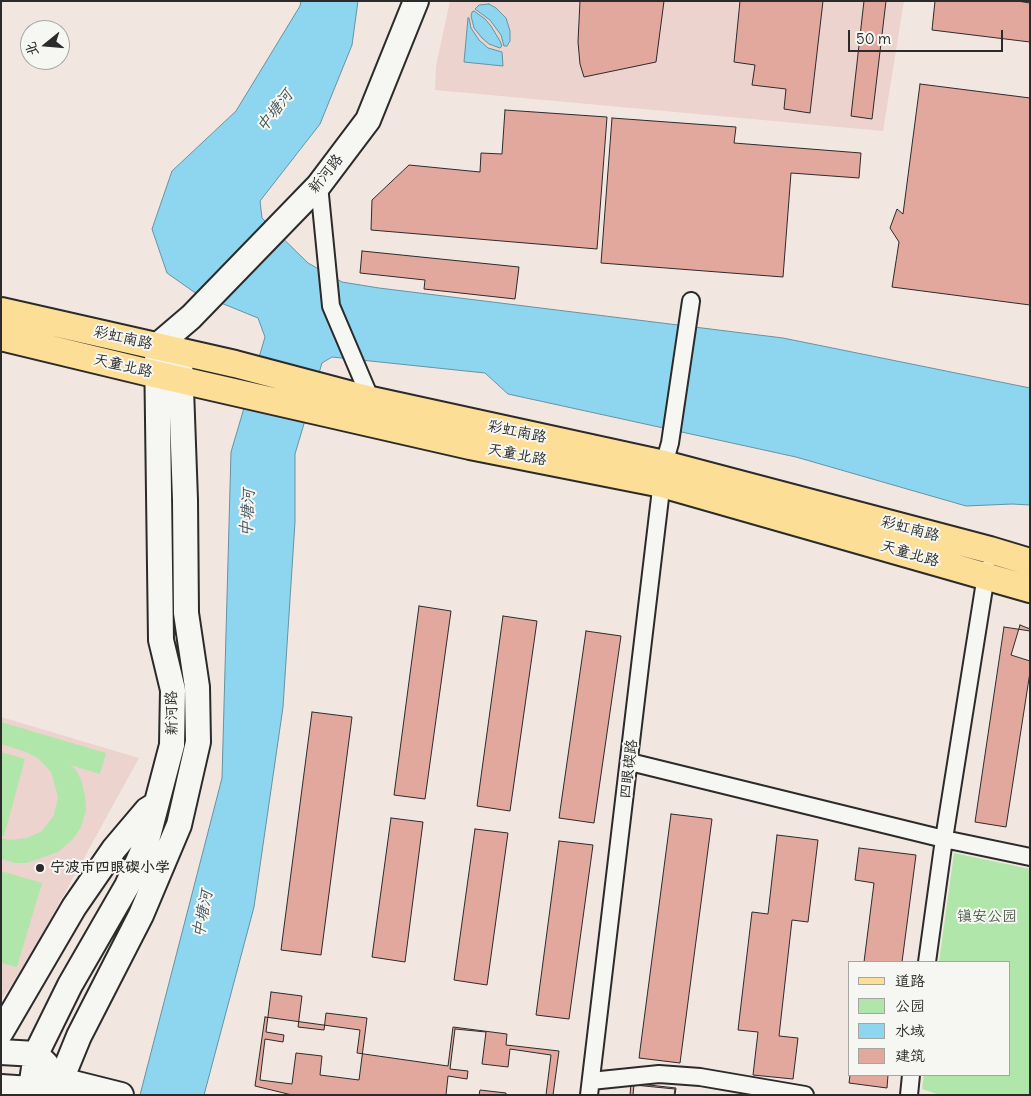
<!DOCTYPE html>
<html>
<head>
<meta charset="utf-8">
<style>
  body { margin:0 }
  #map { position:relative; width:1031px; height:1096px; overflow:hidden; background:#f2e6e1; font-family:Delius,"LXGW WenKai TC",sans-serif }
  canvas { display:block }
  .frame { position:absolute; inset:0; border:2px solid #2b2b2b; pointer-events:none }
  .legend { position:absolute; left:848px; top:961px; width:162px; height:115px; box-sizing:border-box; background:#f6f6f2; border:1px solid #a5a5a2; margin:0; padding:6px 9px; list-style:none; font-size:15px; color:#2b2b2b }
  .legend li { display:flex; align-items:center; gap:10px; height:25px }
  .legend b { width:25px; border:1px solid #a5a5a2 }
  .north { position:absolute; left:20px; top:20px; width:50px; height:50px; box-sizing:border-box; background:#f6f6f2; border:1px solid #a5a5a2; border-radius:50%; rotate:253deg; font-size:14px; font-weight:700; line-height:20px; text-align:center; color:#2b2b2b }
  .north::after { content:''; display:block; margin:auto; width:18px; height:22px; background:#2b2b2b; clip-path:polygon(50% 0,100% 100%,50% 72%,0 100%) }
  .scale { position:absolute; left:848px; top:30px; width:155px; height:22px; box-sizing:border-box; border:2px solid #2b2b2b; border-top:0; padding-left:6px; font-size:15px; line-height:18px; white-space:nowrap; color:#2b2b2b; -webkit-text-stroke:4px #f6f6f2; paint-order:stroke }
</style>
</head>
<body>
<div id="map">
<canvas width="1031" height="1096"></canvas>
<div class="frame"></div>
<ul class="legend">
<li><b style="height:6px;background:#fdde96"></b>道路</li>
<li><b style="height:14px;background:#b0e6a9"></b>公园</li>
<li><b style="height:14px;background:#8ed6f0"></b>水域</li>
<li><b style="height:14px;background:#e2a89d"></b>建筑</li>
</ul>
<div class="north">北</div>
<div class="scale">50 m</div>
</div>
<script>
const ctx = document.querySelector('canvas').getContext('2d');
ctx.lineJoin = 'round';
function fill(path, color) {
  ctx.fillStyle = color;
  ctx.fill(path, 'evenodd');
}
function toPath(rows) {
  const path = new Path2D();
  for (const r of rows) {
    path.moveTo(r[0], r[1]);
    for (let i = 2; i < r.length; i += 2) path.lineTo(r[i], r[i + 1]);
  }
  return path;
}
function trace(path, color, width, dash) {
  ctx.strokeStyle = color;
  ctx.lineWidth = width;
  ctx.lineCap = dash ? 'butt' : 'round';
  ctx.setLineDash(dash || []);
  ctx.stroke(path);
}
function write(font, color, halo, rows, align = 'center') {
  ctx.font = font + ' Delius,"LXGW WenKai TC",sans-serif';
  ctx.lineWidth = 4;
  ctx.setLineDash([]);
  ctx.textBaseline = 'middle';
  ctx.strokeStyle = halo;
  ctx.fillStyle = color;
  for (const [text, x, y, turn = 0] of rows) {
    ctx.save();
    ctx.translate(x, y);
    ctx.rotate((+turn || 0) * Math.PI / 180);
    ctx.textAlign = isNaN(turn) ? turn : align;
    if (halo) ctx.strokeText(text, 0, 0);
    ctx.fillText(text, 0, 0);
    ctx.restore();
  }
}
fill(toPath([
  [450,1,904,1,883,131,435,90,436,66],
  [1,717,139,758,18,978,1,999]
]), '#edd3cd');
fill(toPath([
  [1,722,106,753,100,774,70,765,76,770,82,782,85,797,86,810,81,827,74,838,58,852,27,863,15,863,1,859,1,838,10,840,27,838,42,831,54,815,58,797,51,772,38,758,26,752,1,744],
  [1,752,25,759,4,836,1,835],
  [954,853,1030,869,1030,1095,940,1095,922,1089,924,1075,1010,1075,1010,962,939,962],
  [1,871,42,883,17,967,1,963]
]), '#b0e6a9');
const water = toPath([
  [301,1,358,1,352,45,320,124,260,201,262,218,308,263,342,282,379,288,783,338,1030,388,1030,505,1012,504,966,506,796,457,508,394,485,373,332,357,322,363,295,454,295,522,283,707,254,907,204,1095,140,1095,222,778,231,452,265,337,258,318,194,292,167,273,152,229,172,171,236,111,300,6,301,1],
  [489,4,496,8,506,18,510,31,510,41,507,46,504,46,501,35,490,20,475,9,479,5,489,4],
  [474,11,485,19,491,26,500,41,502,46,500,48,489,44,482,38,474,28,471,16,472,12,474,11],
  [468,18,469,18,471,28,479,40,488,48,502,52,503,66,464,62,468,18]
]);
fill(water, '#8ed6f0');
trace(water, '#6692a1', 1);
const building = toPath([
  [580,1,664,1,656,62,584,77,580,64,578,42,580,1],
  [740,1,823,1,810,113,784,109,786,89,752,85,755,65,734,62,740,1],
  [864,1,886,1,872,119,851,116,864,1],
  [935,1,1017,1,1030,3,1030,42,932,30,935,1],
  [920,84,1030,98,1030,305,892,287,899,242,890,228,897,209,903,214,920,84],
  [505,110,607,117,597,249,371,230,372,200,409,165,480,172,481,153,502,154,505,110],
  [612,118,736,127,734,143,861,153,859,178,791,173,783,277,601,263,612,118],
  [362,251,519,267,515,299,424,289,425,280,360,273,362,251],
  [419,606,451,611,425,799,394,795,419,606],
  [503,616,537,621,510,811,477,806,503,616],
  [1020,625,1030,629,1030,661,1011,655,1020,625],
  [1004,627,1030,631,1030,672,1006,827,975,822,1004,627],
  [586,631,621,636,594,823,559,818,586,631],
  [312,712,352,717,321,955,281,950,312,712],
  [671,814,712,819,680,1063,639,1058,671,814],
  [391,818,423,822,405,962,372,957,391,818],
  [475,829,508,833,487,985,454,980,475,829],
  [777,835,818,840,808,922,792,920,779,1036,798,1038,793,1079,753,1075,758,1032,738,1030,752,912,768,914,777,835],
  [559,841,593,845,569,1019,536,1015,559,841],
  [859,848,916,855,902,962,864,962,874,883,855,880,859,848],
  [271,992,302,996,298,1027,324,1030,326,1013,367,1018,359,1080,320,1075,322,1056,296,1053,292,1084,260,1080,265,1039,283,1042,284,1035,266,1032,271,992],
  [265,1017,360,1030,357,1053,448,1066,453,1027,507,1034,506,1045,559,1051,553,1095,292,1095,255,1086,265,1017],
  [455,1029,486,1032,482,1064,508,1067,510,1049,551,1055,546,1095,506,1095,506,1093,480,1090,479,1095,446,1095,448,1076,467,1079,468,1071,450,1069,455,1029],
  [850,1075,888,1075,887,1088,849,1083,850,1075],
  [631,1083,676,1088,675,1095,630,1095,631,1083],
  [634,1085,675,1089,674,1095,633,1095,634,1085]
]);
fill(building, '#e2a89d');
trace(building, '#2b2b2b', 1);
const street = toPath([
  [319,185,331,306,371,400],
  [630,762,944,839,1030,857],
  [927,962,944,839,987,569],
  [591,1081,659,1074,700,1077,805,1095],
  [589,1095,664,464,670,443,691,301],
  [909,1095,911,1075]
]);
const secondary = toPath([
  [1,1032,74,907,114,849,147,810,155,805],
  [1,1052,36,1054,46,1064],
  [1,1087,31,1089,61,1080,121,1095],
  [30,1095,36,1054,70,985,127,886,146,844,172,745,173,690,161,640,157,346,191,317,319,185,368,120,416,1],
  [60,1095,61,1080,79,1036,141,915,179,825,198,742,197,687,186,613,185,500,180,361]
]);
const primary = toPath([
  [1,311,235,364,371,400,664,464,990,550,1030,562],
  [1,337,146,372,470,446,662,484,1030,589]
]);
trace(street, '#2b2b2b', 20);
trace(secondary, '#2b2b2b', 28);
trace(primary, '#2b2b2b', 30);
trace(street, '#f6f6f2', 16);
trace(secondary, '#f6f6f2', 24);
trace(primary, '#fdde96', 26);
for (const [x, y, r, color] of [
  [40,868,5,"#2b2b2b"]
]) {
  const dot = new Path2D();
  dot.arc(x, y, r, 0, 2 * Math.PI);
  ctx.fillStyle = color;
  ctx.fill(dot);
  trace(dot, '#f6f6f2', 2);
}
write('15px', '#2b2b2b', '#f6f6f2', [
  ["新河路",326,174,-51],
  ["彩虹南路",123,338,13],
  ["天童北路",123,366,13],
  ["彩虹南路",517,432,12],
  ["天童北路",517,455,11],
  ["彩虹南路",910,529,15],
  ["天童北路",910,554,16],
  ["新河路",172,713,-91],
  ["四眼碶路",629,769,-83]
]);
write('bold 15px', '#2b2b2b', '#f6f6f2', [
  ["宁波市四眼碶小学",50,868]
], 'left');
write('15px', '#4c5a4a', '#f6f6f2', [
  ["镇安公园",987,917]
]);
write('italic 16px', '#44565c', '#f6f6f2', [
  ["中塘河",275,111,-52],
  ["中塘河",248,513,-87],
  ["中塘河",203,914,-79]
]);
</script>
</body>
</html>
